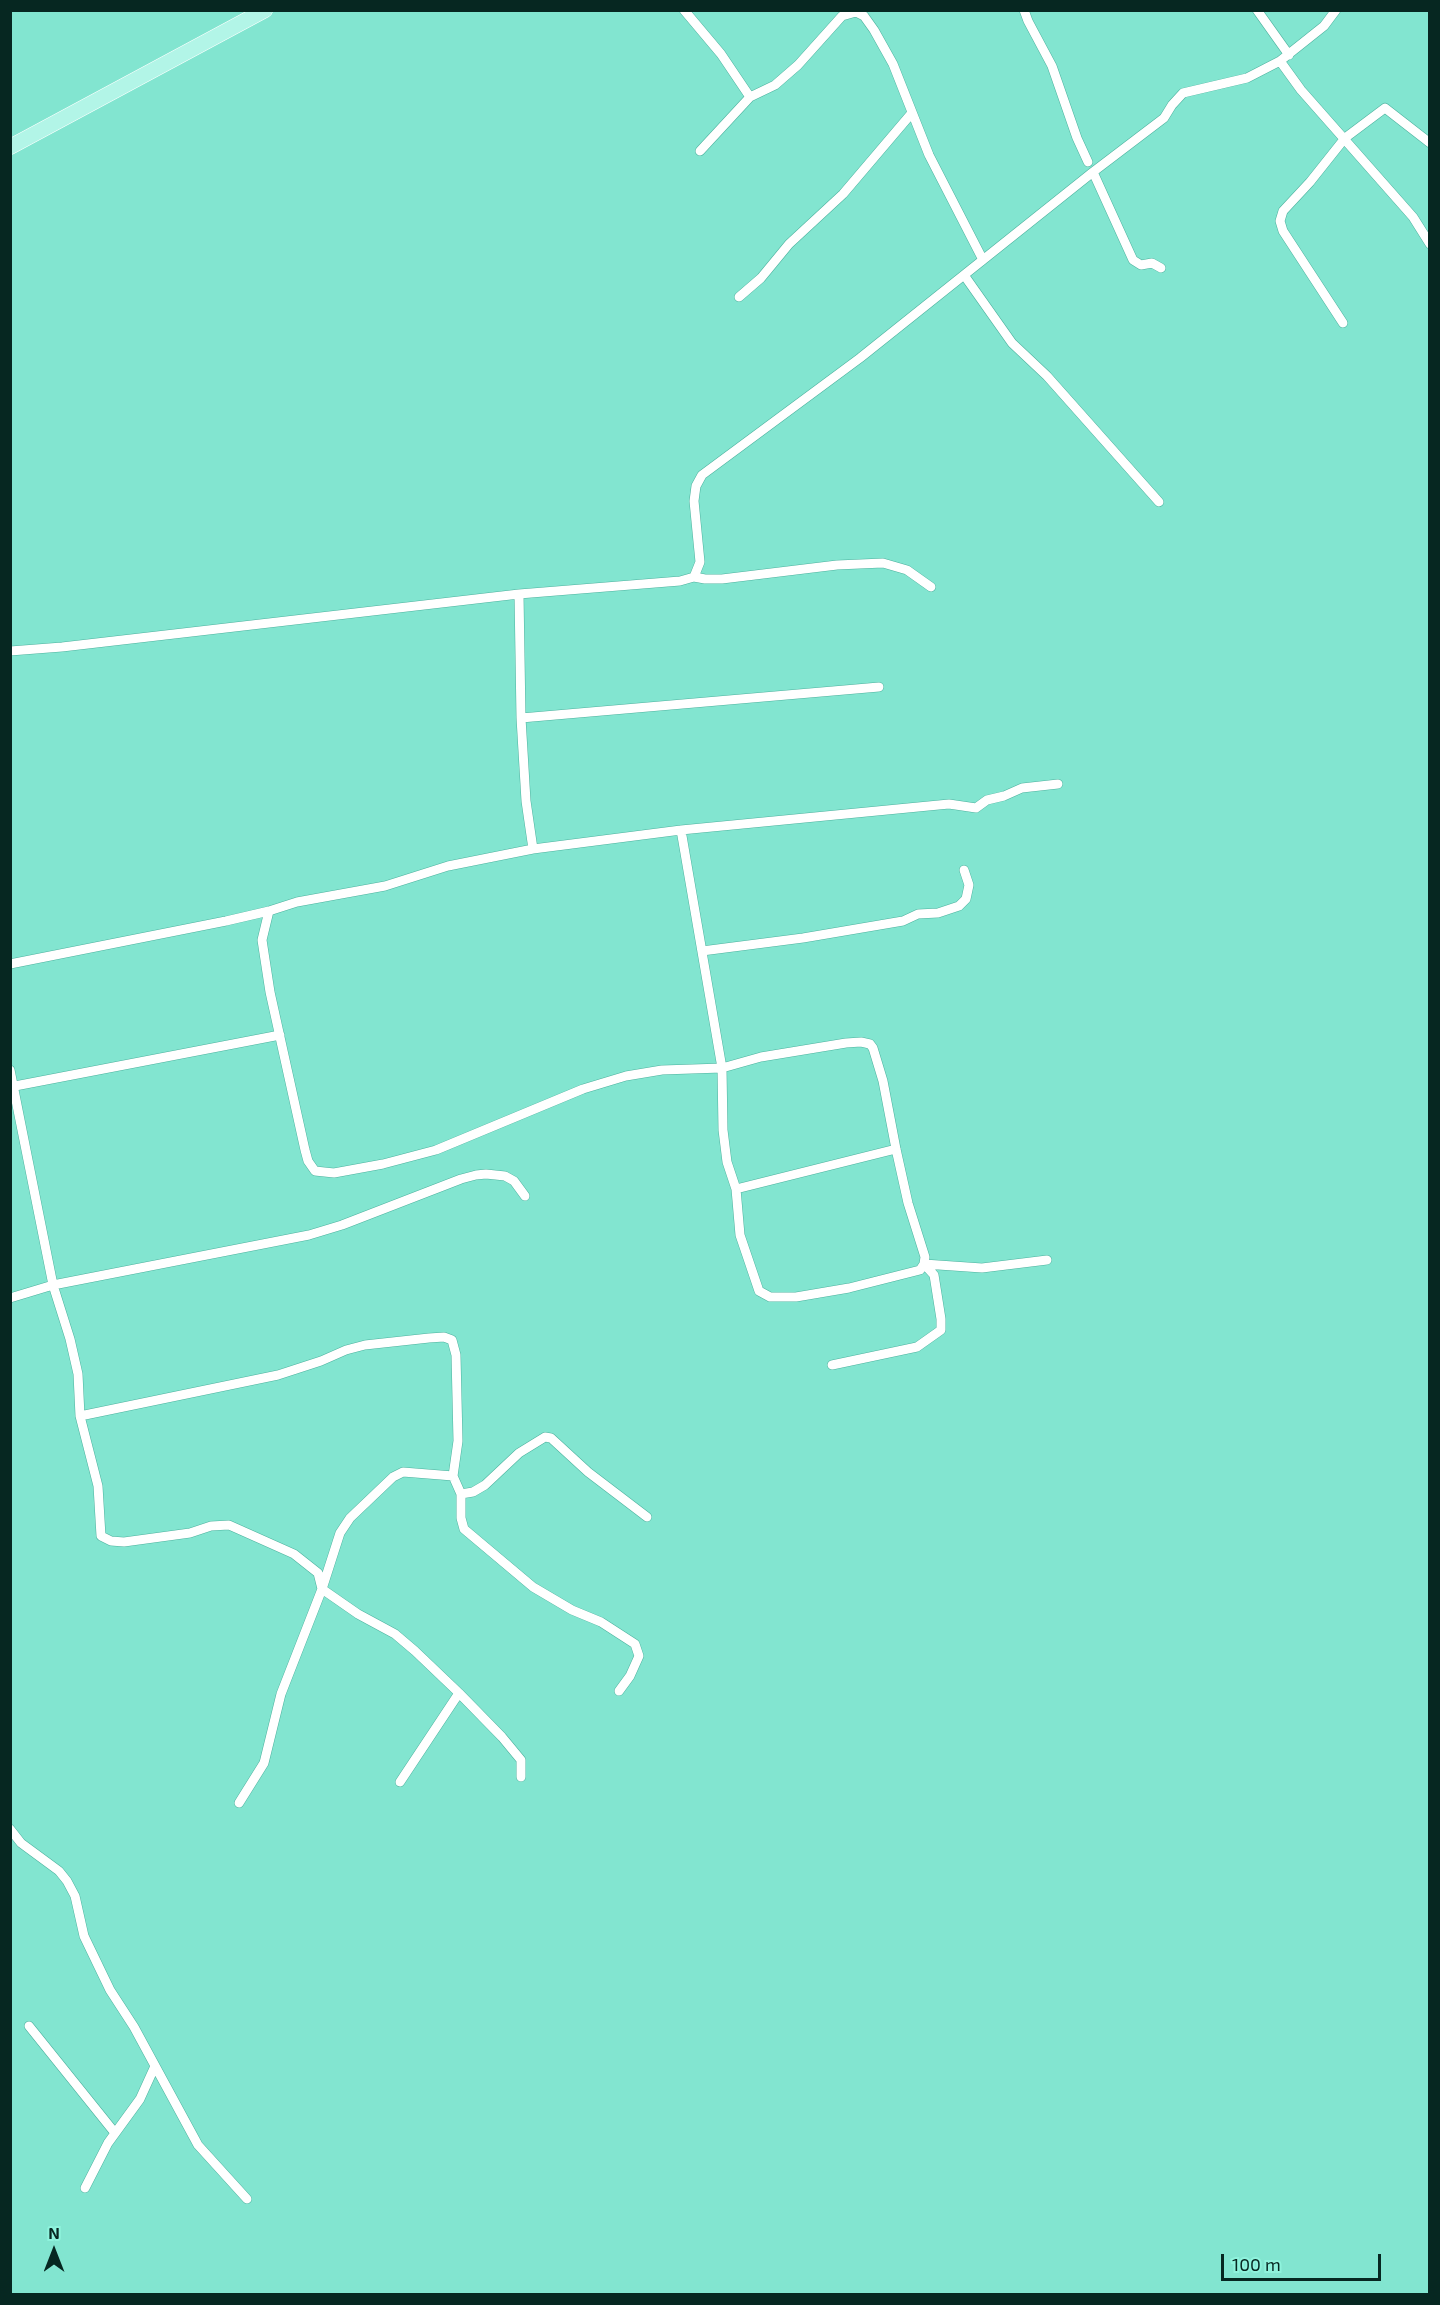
<!DOCTYPE html>
<html>
<head>
<meta charset="utf-8">
<style>
  body { margin:0 }
  #map { position:relative; width:1440px; height:2305px; overflow:hidden; background:#82e5d0; font-family:"Exo 2",sans-serif }
  canvas { display:block }
  .frame { position:absolute; inset:0; border:12px solid #062721; pointer-events:none }
  .north { position:absolute; left:24px; top:2221px; width:60px; height:60px; -webkit-text-stroke:4px #8ff3dd; paint-order:stroke; rotate:0deg; font-size:16px; font-weight:700; line-height:24px; text-align:center; color:#062721 }
  .north::after { content:''; display:block; margin:auto; width:21px; height:27px; background:#062721; clip-path:polygon(50% 0,100% 100%,50% 72%,0 100%) }
  .scale { position:absolute; left:1221px; top:2254px; width:160px; height:27px; box-sizing:border-box; border:3px solid #062721; border-top:0; padding-left:8px; font-size:18px; line-height:21px; white-space:nowrap; color:#062721; -webkit-text-stroke:4px #8ff3dd; paint-order:stroke }
</style>
</head>
<body>
<div id="map">
<canvas width="1440" height="2305"></canvas>
<div class="frame"></div>
<div class="north">N</div>
<div class="scale">100 m</div>
</div>
<script>
const ctx = document.querySelector('canvas').getContext('2d');
ctx.lineJoin = 'round';
function toPath(rows) {
  const path = new Path2D();
  for (const r of rows) {
    path.moveTo(r[0], r[1]);
    for (let i = 2; i < r.length; i += 2) path.lineTo(r[i], r[i + 1]);
  }
  return path;
}
function trace(path, color, width, dash) {
  ctx.strokeStyle = color;
  ctx.lineWidth = width;
  ctx.lineCap = dash ? 'butt' : 'round';
  ctx.setLineDash(dash || []);
  ctx.stroke(path);
}
const minor = toPath([
  [684,10,721,54,750,97],
  [1024,10,1028,21,1052,66,1077,138,1088,162],
  [1257,10,1289,55],
  [1280,61,1301,90,1413,217,1430,244],
  [700,151,750,97,775,85,798,65,842,16,856,12,864,16,874,30,893,64,929,155,983,260],
  [1093,172,1133,260,1141,265,1152,263,1161,268],
  [964,275,1012,343,1047,376,1159,502],
  [739,297,761,278,789,244,843,194,911,114],
  [1343,323,1283,231,1280,221,1283,211,1310,182,1345,138,1385,108,1430,143],
  [694,577,705,579,722,579,837,565,883,563,907,570,931,587],
  [519,594,521,718,526,801,533,849],
  [10,651,62,647,519,594,680,581,694,577,700,562,694,501,696,486,702,475,860,358,1093,172,1164,118,1172,105,1183,93,1247,78,1280,61,1324,26,1336,10],
  [521,718,879,687],
  [681,830,722,1068,723,1130,727,1162,736,1189,740,1235,759,1291,770,1297,796,1297,849,1288,920,1270,924,1264,982,1268,1047,1260],
  [269,911,262,940,270,992,305,1150,308,1161,315,1171,334,1173,383,1164,436,1150,583,1089,626,1076,662,1070,722,1068,761,1057,846,1043,861,1042,870,1044,873,1048,883,1081,896,1149,908,1203,925,1257,924,1264,934,1275,941,1319,941,1330,917,1347,832,1365],
  [702,951,803,938,903,921,918,914,938,913,959,906,966,899,969,885,964,870],
  [10,964,226,921,269,911,297,902,385,886,448,866,533,849,681,830,949,804,976,808,987,800,1004,796,1022,788,1058,784],
  [10,1070,53,1285,70,1339,78,1374,80,1416,98,1486,101,1536,111,1541,124,1542,190,1533,211,1526,229,1525,294,1554,318,1573,322,1589,358,1614,395,1634,415,1651,459,1693,400,1782],
  [15,1086,280,1035],
  [736,1189,896,1149],
  [10,1298,53,1285,309,1235,342,1225,461,1179,476,1175,486,1174,505,1176,514,1181,525,1196],
  [80,1416,278,1375,321,1361,346,1350,365,1345,429,1338,444,1337,452,1340,456,1355,458,1441,453,1476,461,1494,461,1518,464,1529,533,1587,572,1610,601,1622,635,1644,639,1656,630,1676,619,1691],
  [461,1494,473,1492,485,1485,519,1453,545,1437,551,1438,588,1472,647,1517],
  [459,1693,502,1737,521,1760,521,1777],
  [239,1803,264,1763,281,1694,322,1589,340,1533,350,1518,393,1477,403,1472,453,1476],
  [10,1829,21,1843,59,1871,67,1881,75,1896,84,1936,110,1990,134,2027,198,2145,247,2199],
  [29,2026,115,2133],
  [85,2188,108,2143,140,2099,155,2066]
]);
const primary = toPath([
  [10,147,265,10]
]);
trace(minor, '#4cb29e', 10);
trace(primary, '#fff', 16);
trace(minor, '#fff', 9);
trace(primary, '#b2f5e7', 15);
</script>
</body>
</html>
